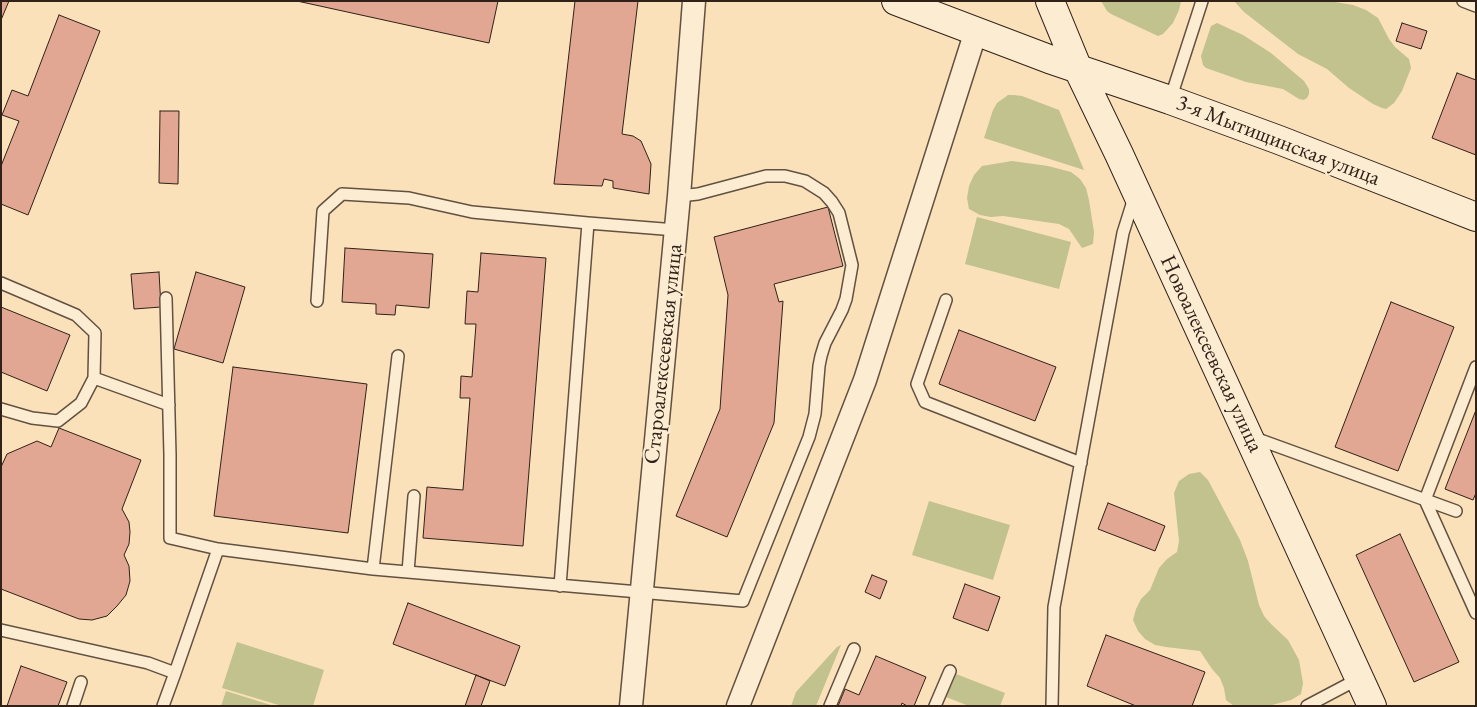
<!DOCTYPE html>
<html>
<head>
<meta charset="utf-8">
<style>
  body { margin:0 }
  #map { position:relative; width:1477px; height:707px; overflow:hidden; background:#fae1b9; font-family:"EB Garamond",serif }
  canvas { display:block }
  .frame { position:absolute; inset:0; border:2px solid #302119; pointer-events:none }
</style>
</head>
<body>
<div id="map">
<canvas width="1477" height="707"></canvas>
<div class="frame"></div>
</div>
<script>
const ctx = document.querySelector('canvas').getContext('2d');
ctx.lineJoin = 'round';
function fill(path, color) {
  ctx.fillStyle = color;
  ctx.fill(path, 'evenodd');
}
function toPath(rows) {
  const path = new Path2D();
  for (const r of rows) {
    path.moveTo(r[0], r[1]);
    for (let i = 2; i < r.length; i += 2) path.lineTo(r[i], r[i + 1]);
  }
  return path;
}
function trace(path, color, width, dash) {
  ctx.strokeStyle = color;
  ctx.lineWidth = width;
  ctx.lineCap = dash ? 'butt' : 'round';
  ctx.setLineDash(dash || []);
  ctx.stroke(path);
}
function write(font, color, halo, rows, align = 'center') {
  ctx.font = font + ' "EB Garamond",serif';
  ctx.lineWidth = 4.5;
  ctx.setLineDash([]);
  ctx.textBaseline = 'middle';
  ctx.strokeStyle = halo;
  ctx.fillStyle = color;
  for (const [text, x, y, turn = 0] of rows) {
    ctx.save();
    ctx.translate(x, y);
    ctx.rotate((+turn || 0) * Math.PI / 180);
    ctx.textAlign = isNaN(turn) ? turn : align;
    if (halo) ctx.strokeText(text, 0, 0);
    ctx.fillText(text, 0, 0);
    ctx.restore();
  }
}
fill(toPath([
  [1101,1,1181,1,1179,10,1173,23,1163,34,1158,36,1111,14,1107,11],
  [1234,1,1329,1,1353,5,1366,10,1378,18,1389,39,1395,47,1409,59,1411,68,1402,91,1394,103,1386,109,1382,108,1373,104,1349,88,1327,69,1298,54,1244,12],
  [1217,23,1243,35,1271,53,1304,81,1309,89,1309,94,1307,98,1304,100,1299,99,1283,89,1246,82,1206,68,1203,65,1201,56,1211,26],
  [1008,95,1014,95,1022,96,1059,110,1084,170,984,138,993,110,997,103],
  [1012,161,1048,166,1071,172,1080,179,1086,188,1089,200,1094,232,1093,244,1082,248,1069,229,1059,224,1003,216,991,217,980,215,969,209,967,198,969,186,974,175,982,166],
  [977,217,1071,242,1059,289,965,264],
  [1200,472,1208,480,1240,540,1248,561,1259,605,1264,616,1271,624,1288,640,1299,660,1303,683,1301,694,1291,700,1268,706,1234,706,1226,700,1224,688,1220,678,1212,669,1200,651,1166,647,1155,645,1145,639,1138,631,1133,620,1136,609,1141,599,1150,590,1159,568,1167,559,1177,552,1179,541,1174,493,1179,481,1189,474],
  [929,501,1010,525,993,580,912,555],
  [237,642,324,670,313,706,282,706,222,688],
  [841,645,816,706,791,706,796,692,837,647],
  [956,674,1005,693,1000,706,969,706,946,697],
  [226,691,274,706,221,706]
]), '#c1c28e');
const building = toPath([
  [1,1,9,1,1,20,1,1],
  [297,1,498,1,489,43,297,1],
  [575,1,638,1,622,134,633,136,641,141,651,164,649,194,613,188,613,181,604,179,602,186,554,184,575,1],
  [59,15,100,31,28,215,1,204,1,166,19,121,2,115,12,90,28,96,59,15],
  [1402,23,1427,31,1421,49,1396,41,1402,23],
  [1457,73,1476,80,1476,155,1432,138,1457,73],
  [160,111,179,111,178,184,159,183,160,111],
  [828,207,843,266,774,284,779,302,783,301,774,423,727,537,676,516,720,409,728,295,714,237,828,207],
  [345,248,433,254,429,308,396,305,395,315,376,314,376,304,342,302,345,248],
  [481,253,546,258,523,546,423,538,427,487,463,490,470,398,460,398,461,376,472,377,476,324,465,324,467,291,478,292,481,253],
  [159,272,161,307,134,309,131,274,159,272],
  [196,272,245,287,223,363,174,349,196,272],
  [1391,302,1454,327,1398,471,1335,447,1391,302],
  [1,307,70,335,47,391,1,372,1,307],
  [959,330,1056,367,1035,421,939,384,959,330],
  [233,367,367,384,348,533,214,516,233,367],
  [1476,410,1476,493,1473,500,1445,489,1476,410],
  [59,428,141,460,122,509,129,522,130,532,129,544,124,555,129,566,130,581,126,595,117,606,107,616,92,620,79,619,1,589,1,467,7,454,37,441,51,447,59,428],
  [1108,503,1165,526,1155,551,1098,529,1108,503],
  [1400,534,1459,662,1414,682,1356,555,1400,534],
  [872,575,887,581,880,599,865,592,872,575],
  [965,584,1000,597,988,631,953,618,965,584],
  [408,603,520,646,505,686,393,644,408,603],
  [1106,635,1205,672,1192,706,1136,706,1087,686,1106,635],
  [876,656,926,677,914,706,907,706,902,703,901,706,838,706,845,689,859,695,876,656],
  [21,666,67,682,58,706,7,706,21,666],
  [476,675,490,681,481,706,465,706,476,675]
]);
fill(building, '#e1a792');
trace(building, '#302119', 1);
const lane = toPath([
  [1463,1,1476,6],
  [1170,100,1202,1],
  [1,283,76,315,95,333,94,378,81,403,58,421,32,418,1,409],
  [166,298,170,455,170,538,218,549,373,569,743,601,809,437,815,414,819,366,821,356,825,343,842,310,846,299,852,265,839,213,832,202,824,193,805,181,785,176,766,176,698,194,679,196],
  [946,300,917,384,925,402,1081,463],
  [317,301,323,211,342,194,409,198,472,212,588,223,676,230],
  [1476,367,1425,500,1476,613],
  [94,378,169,405],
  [1252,437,1456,511],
  [373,569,398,356],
  [408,572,414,496],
  [560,586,588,223],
  [1,630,148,663,175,673],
  [73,706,81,682],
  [163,706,175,673,218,549],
  [830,706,854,649],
  [935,706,950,671],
  [1052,706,1054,607,1123,233,1134,198],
  [1307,706,1360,678]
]);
const street = toPath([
  [631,706,679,196,694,1],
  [738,706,865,380,976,31]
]);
const secondary = toPath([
  [896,1,1049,59,1170,100,1279,140,1476,217],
  [1050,1,1078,69,1119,154,1372,706]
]);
trace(lane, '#625141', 14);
trace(street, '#625141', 25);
trace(secondary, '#302119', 30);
trace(lane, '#fcecd2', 11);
trace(street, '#fcecd2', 22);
trace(secondary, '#fcecd2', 28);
write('22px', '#302119', '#fcecd2', [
  ["3-я Мытищинская улица",1278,141,21],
  ["Староалексеевская улица",664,354,-84],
  ["Новоалексеевская улица",1211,354,65]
]);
</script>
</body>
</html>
